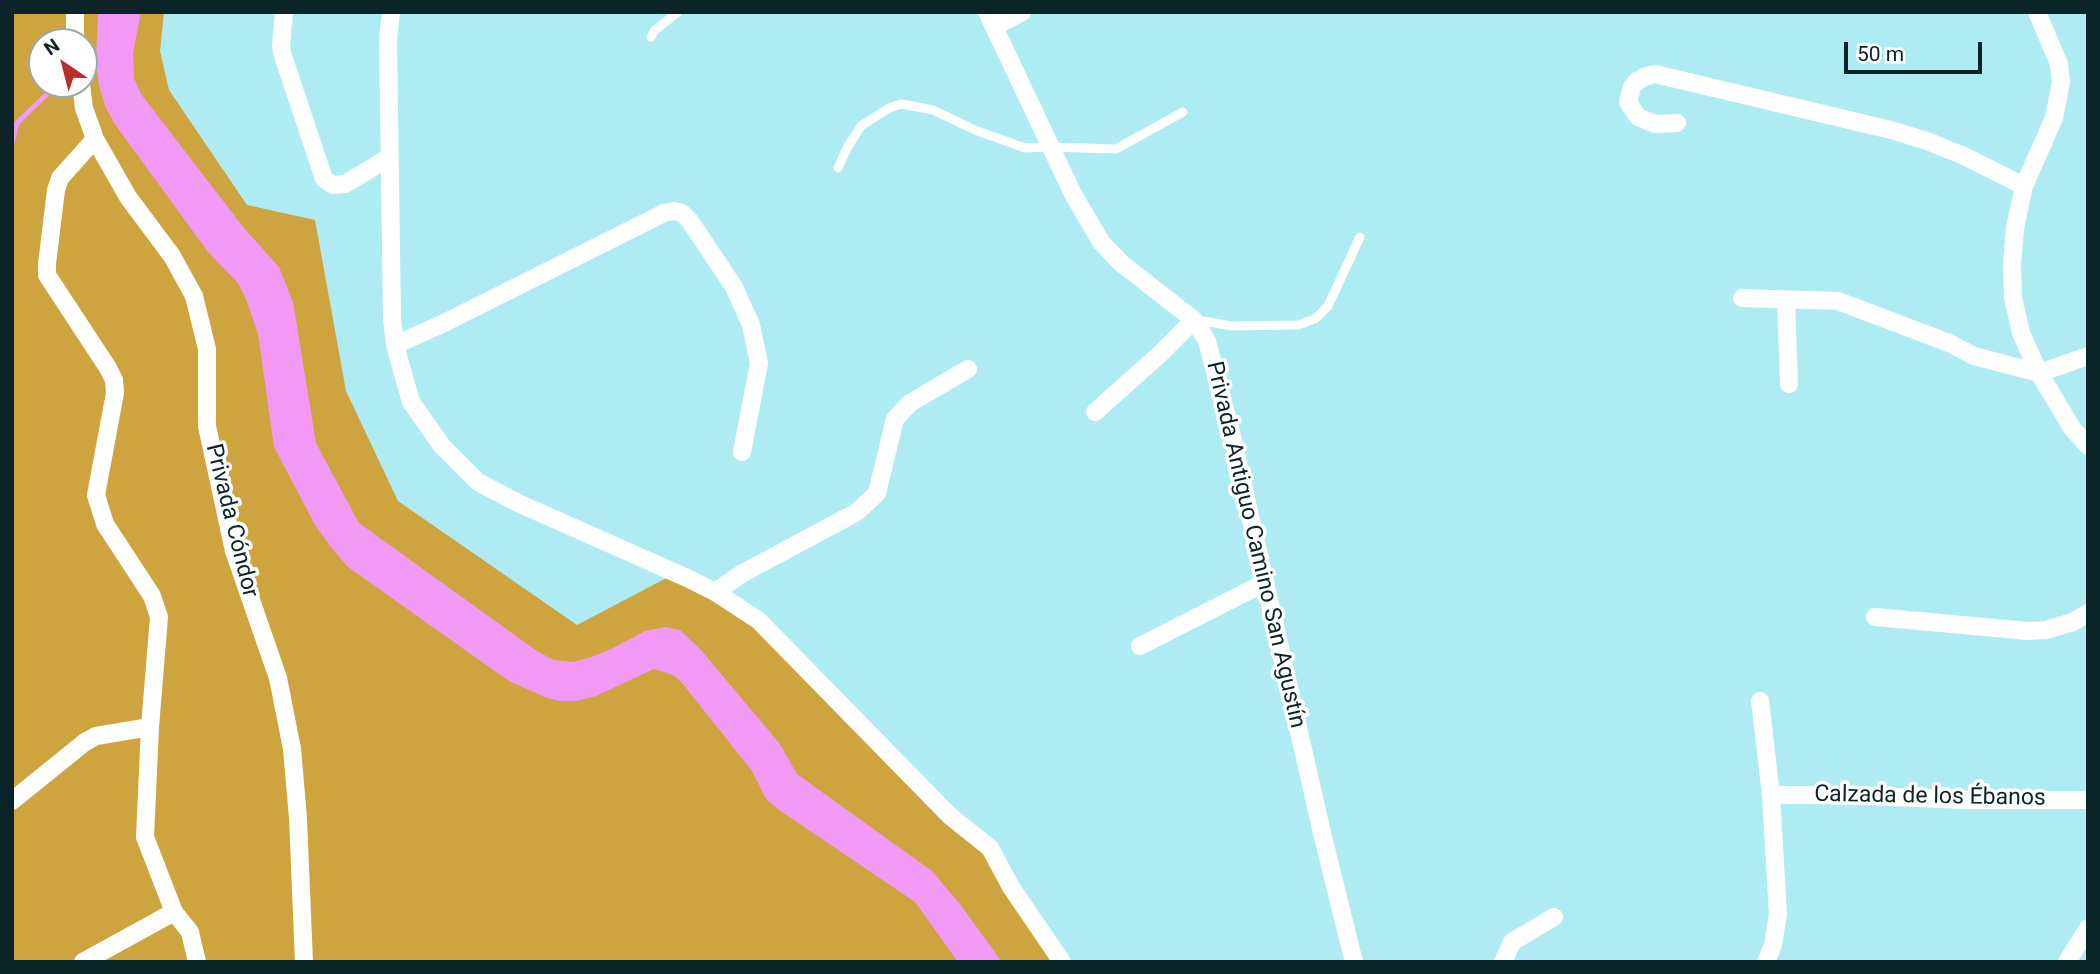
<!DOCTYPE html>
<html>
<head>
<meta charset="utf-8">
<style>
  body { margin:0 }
  #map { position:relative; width:2100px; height:974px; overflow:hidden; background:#afebf3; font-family:Roboto,sans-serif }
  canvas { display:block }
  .frame { position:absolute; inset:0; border:14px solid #0b2427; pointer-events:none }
  .north { position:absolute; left:28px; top:28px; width:70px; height:70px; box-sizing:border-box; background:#fff; border:2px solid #9da7a9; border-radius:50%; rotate:325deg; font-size:19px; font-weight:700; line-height:28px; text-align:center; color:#0b2427 }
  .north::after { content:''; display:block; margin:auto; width:24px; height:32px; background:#bb2c2c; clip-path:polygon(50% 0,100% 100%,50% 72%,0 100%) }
  .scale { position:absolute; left:1844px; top:42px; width:138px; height:32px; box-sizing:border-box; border:4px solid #0b2427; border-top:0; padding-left:9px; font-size:21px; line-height:24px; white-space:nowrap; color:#0b2427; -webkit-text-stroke:5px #fff; paint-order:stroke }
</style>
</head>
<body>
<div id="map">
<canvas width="2100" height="974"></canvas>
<div class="frame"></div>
<div class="north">N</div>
<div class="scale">50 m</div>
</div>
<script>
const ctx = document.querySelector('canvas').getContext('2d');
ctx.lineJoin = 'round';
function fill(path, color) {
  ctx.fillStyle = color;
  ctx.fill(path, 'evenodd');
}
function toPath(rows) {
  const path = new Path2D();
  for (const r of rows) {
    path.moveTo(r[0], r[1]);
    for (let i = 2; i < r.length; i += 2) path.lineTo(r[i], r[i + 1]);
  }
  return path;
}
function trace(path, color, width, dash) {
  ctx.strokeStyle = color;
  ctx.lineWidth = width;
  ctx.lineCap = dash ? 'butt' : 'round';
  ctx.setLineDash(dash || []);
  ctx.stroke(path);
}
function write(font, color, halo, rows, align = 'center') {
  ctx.font = font + ' Roboto,sans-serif';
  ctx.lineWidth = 7;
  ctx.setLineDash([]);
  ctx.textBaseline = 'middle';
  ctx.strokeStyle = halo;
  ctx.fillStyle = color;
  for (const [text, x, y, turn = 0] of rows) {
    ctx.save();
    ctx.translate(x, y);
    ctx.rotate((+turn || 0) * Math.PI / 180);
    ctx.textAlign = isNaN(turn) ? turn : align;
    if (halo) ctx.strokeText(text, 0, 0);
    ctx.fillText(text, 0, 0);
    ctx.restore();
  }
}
fill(toPath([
  [12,12,164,12,160,51,169,90,247,205,315,220,346,391,398,501,577,625,676,573,715,592,887,751,990,848,1063,962,12,962],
  [42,42,84,42,84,84,42,84]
]), '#cda43e');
fill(toPath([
  [98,12,141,12,133,53,134,78,141,94,244,228,279,267,293,302,316,443,359,523,537,651,554,660,573,662,594,656,613,648,645,631,665,627,680,630,701,650,780,744,797,774,932,871,960,904,1002,962,958,962,915,902,779,810,766,799,752,771,682,683,673,675,654,669,596,696,577,701,559,701,545,697,511,682,496,672,348,567,333,550,315,525,274,447,258,334,246,299,238,283,208,252,114,123,105,106,99,86,96,60]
]), '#f298f5');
trace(toPath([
  [84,76,103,66],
  [12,143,17,123,48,93,67,84]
]), '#f298f5', 5);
trace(toPath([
  [651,37,655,30,678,12],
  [838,168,847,148,861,126,889,108,901,104,933,110,975,130,1025,148,1051,147,1116,149,1183,112],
  [1195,320,1233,326,1298,325,1315,319,1328,306,1360,237]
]), '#fff', 9);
trace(toPath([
  [284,12,281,46,283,56,324,179,333,185,345,184,390,157],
  [391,12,388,40,392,318,395,345,411,402,442,446,478,482,518,503,687,578,715,592,758,620,950,816,990,848,1011,887,1062,962],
  [987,12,1073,194,1101,242,1121,263,1194,320,1207,341,1231,432,1322,833,1354,962],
  [2037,12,2059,64,2061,82,2054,118,2024,186,2015,228,2012,264,2013,298,2021,333,2039,373,2072,428,2088,446],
  [994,27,1022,12],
  [75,42,75,12],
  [81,84,84,108,95,139,128,197,172,256,194,296,207,349,207,426,234,551,278,678,292,749,298,818,304,962],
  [1677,123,1655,124,1638,117,1628,102,1632,87,1636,82,1644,77,1655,74,1891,130,1927,141,1964,156,2024,186],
  [95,139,60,178,56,190,47,264,47,275,108,368,114,380,115,393,96,495,105,524,152,596,159,617,150,727,145,837,174,912,190,932,197,962],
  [1742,298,1838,301,1949,343,1974,356,2039,373,2088,356],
  [1786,300,1789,384],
  [395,345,440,325,664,213,674,211,682,213,690,221,734,287,751,325,759,363,742,452],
  [1095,412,1160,354,1194,320],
  [715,592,743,573,857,512,877,493,895,419,910,403,968,369],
  [1875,617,2028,631,2046,630,2073,622,2088,613],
  [1140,646,1264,583],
  [1760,701,1771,795,1778,914,1773,945,1766,962],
  [1771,795,1846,795,1965,800,2088,800],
  [12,801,85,742,96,736,150,727],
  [83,962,174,912],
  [1503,962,1512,942,1554,917],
  [2067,962,2088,928]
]), '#fff', 18);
write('23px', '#0b2427', '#fff', [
  ["Privada Cóndor",231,521,76],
  ["Privada Antiguo Camino San Agustín",1255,545,77],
  ["Calzada de los Ébanos",1930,797,1]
]);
</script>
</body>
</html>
